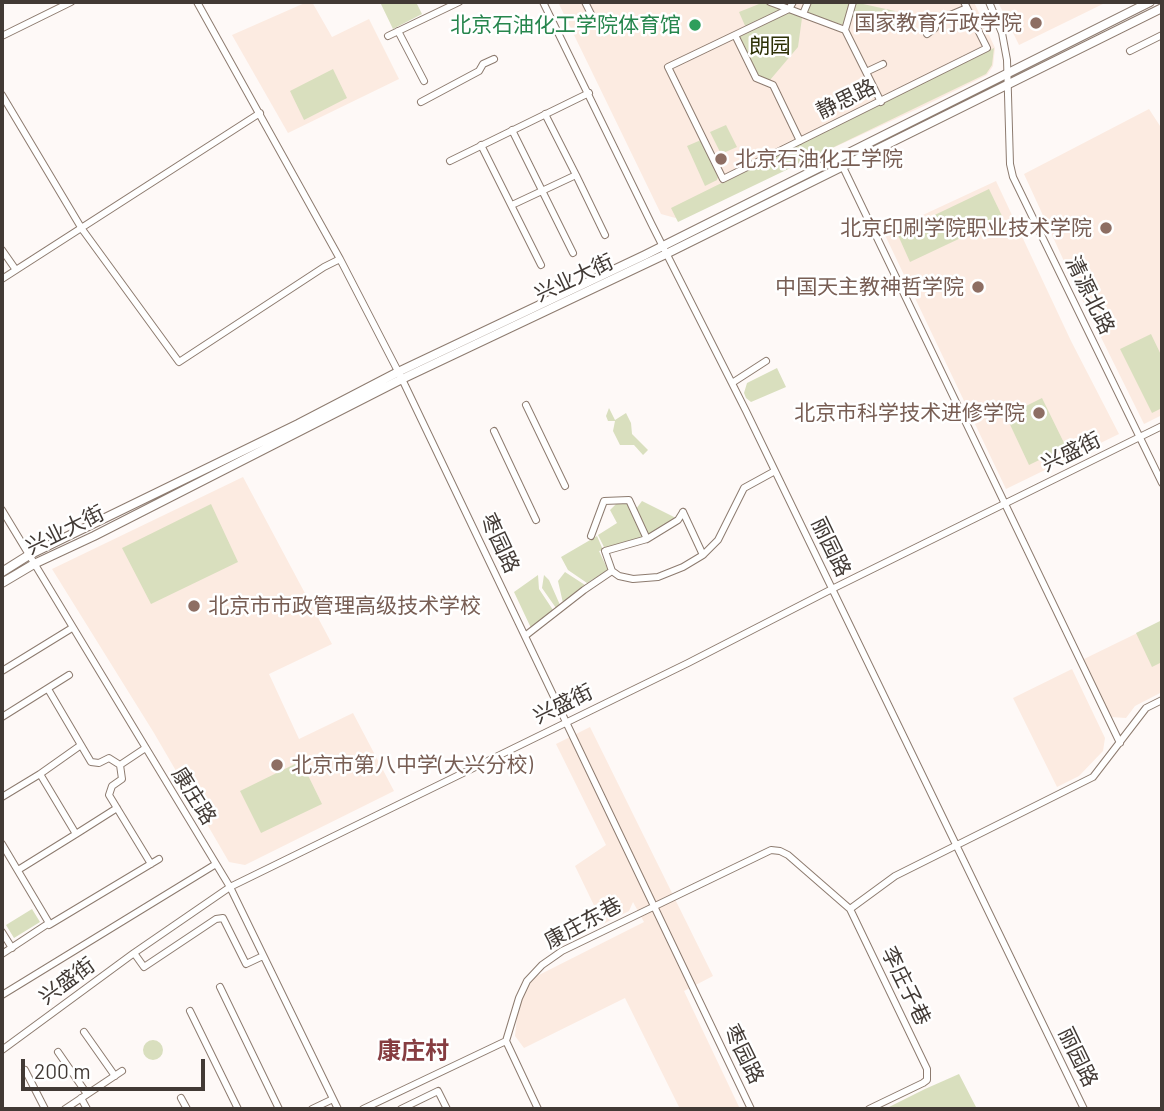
<!DOCTYPE html>
<html>
<head>
<meta charset="utf-8">
<style>
  body { margin:0 }
  #map { position:relative; width:1164px; height:1111px; overflow:hidden; background:#fef9f7; font-family:Barlow,sans-serif }
  canvas { display:block }
  .frame { position:absolute; inset:0; border:4px solid #423a35; pointer-events:none }
  .scale { position:absolute; left:21px; top:1059px; width:184px; height:32px; box-sizing:border-box; border:4px solid #423a35; border-top:0; padding-left:9px; font-size:21px; line-height:24px; white-space:nowrap; color:#423a35; -webkit-text-stroke:5px #fff; paint-order:stroke }
</style>
</head>
<body>
<div id="map">
<canvas width="1164" height="1111"></canvas>
<div class="frame"></div>
<div class="scale">200 m</div>
</div>
<script>
const ctx = document.querySelector('canvas').getContext('2d');
ctx.lineJoin = 'round';
function fill(path, color) {
  ctx.fillStyle = color;
  ctx.fill(path, 'evenodd');
}
function toPath(rows) {
  const path = new Path2D();
  for (const r of rows) {
    if (r.length === 3) {
      path.moveTo(r[0] + r[2], r[1]);
      path.arc(r[0], r[1], r[2], 0, 2 * Math.PI);
      continue;
    }
    path.moveTo(r[0], r[1]);
    for (let i = 2; i < r.length; i += 2) path.lineTo(r[i], r[i + 1]);
  }
  return path;
}
function trace(path, color, width, dash) {
  ctx.strokeStyle = color;
  ctx.lineWidth = width;
  ctx.lineCap = dash ? 'butt' : 'round';
  ctx.setLineDash(dash || []);
  ctx.stroke(path);
}
function write(font, color, halo, rows, align = 'center') {
  ctx.font = font + ' Barlow,"Noto Sans SC",sans-serif';
  ctx.lineWidth = 5;
  ctx.setLineDash([]);
  ctx.textBaseline = 'middle';
  ctx.strokeStyle = halo;
  ctx.fillStyle = color;
  for (const [text, x, y, turn = 0] of rows) {
    ctx.save();
    ctx.translate(x, y);
    ctx.rotate((+turn || 0) * Math.PI / 180);
    ctx.textAlign = isNaN(turn) ? turn : align;
    if (halo) ctx.strokeText(text, 0, 0);
    ctx.fillText(text, 0, 0);
    ctx.restore();
  }
}
fill(toPath([
  [307,2,312,2,332,37,369,19,399,79,288,133,232,35],
  [558,2,974,2,995,48,993,66,987,75,926,105,679,219,661,214],
  [998,2,1107,2,1019,45],
  [1149,109,1162,129,1162,415,1144,424,1074,283,1024,174],
  [996,181,1071,341,1119,434,1006,489,884,233],
  [243,477,332,644,269,674,299,739,353,713,394,791,245,865,229,862,154,733,52,569],
  [1162,621,1162,692,1135,706,1126,718,1111,717,1084,659],
  [1072,669,1105,738,1103,751,1079,776,1057,787,1013,698],
  [590,727,713,976,684,991,740,1109,680,1109,625,998,524,1048,515,1036,519,998,527,981,644,922,633,902,629,911,603,924,575,866,606,845,556,744]
]), '#fcebe1');
fill(toPath([
  [380,2,416,2,422,14,393,29],
  [764,2,779,7,780,10,746,28,739,12],
  [810,2,851,2,843,25,806,13],
  [854,2,895,11,901,23,893,27,850,16],
  [789,12,802,18,798,47,770,80,758,76,738,36],
  [994,48,992,65,986,74,678,222,671,208],
  [333,69,347,98,304,120,290,91],
  [726,125,737,147,721,154,710,132],
  [701,140,718,177,717,180,705,186,687,146],
  [989,189,1003,218,910,262,897,233],
  [1151,334,1162,357,1162,408,1152,413,1120,349],
  [777,368,786,387,751,402,746,398,744,393,747,383],
  [1042,398,1066,447,1029,465,1006,416],
  [609,408,615,420,626,413,631,423,632,434,648,450,643,455,634,445,620,445,613,431,615,421,608,421,606,416],
  [642,501,676,518,649,536,636,509],
  [211,504,238,562,151,604,122,548],
  [616,504,627,504,644,538,605,549,598,535,617,523,610,510],
  [597,536,603,550,599,551,608,570,587,583,568,570,561,557],
  [565,572,585,585,563,603,558,581],
  [538,575,539,589,553,610,531,628,514,592],
  [544,575,549,580,560,605,556,608,542,588],
  [1162,620,1162,662,1152,667,1136,633],
  [301,761,322,804,261,833,240,791],
  [32,909,40,922,14,938,6,925],
  [153,1050,10],
  [959,1074,977,1109,885,1109,925,1089]
]), '#d9dfbe');
const minor = toPath([
  [197,2,340,259,402,379,751,1109],
  [543,2,652,225,746,411,1084,1109],
  [585,2,594,20],
  [770,2,789,9,668,67,723,179,987,48,967,8],
  [793,2,789,9,845,30,853,2],
  [989,2,1002,33,1007,60,1010,164,1013,177,1162,483],
  [803,14,808,2],
  [845,30,881,102],
  [398,31,424,81],
  [927,34,935,28,936,21,967,8,964,2],
  [735,35,756,78,773,85,800,141],
  [2,36,71,2],
  [388,36,459,2],
  [1130,51,1162,35],
  [866,72,883,64],
  [2,95,82,229,179,362,324,267,340,259],
  [421,102,479,71,483,64,494,59],
  [512,130,573,253],
  [481,145,541,265],
  [450,161,589,93],
  [842,165,1120,743],
  [576,175,605,235],
  [512,205,576,175,545,114],
  [2,250,16,270],
  [2,279,260,113],
  [732,383,766,361],
  [526,405,565,486],
  [494,431,536,520],
  [2,510,230,887,338,1109],
  [683,512,703,555],
  [591,536,604,501,629,500,647,539,678,520,683,512],
  [612,571,605,551,647,539],
  [525,636,584,590,612,571,619,576,633,579,658,577,683,567,703,555,718,540,744,488,775,471],
  [2,671,72,628],
  [48,689,91,762,99,763,109,758,120,765,122,779,112,786,109,795,151,864],
  [2,717,69,675],
  [120,765,144,749],
  [40,774,81,745],
  [2,797,40,774,76,834,18,870],
  [76,834,117,808],
  [2,844,49,923,2,954],
  [850,909,895,876,1093,777,1146,708,1162,700],
  [49,925,159,859],
  [2,932,12,948],
  [134,953,144,967,216,919,223,918,246,964,263,956],
  [220,987,279,1109],
  [2,995,216,864],
  [190,1011,238,1109],
  [84,1032,115,1076],
  [506,1041,538,1109],
  [2,1050,134,953,230,887,688,663,832,589,1162,426],
  [58,1052,87,1094],
  [25,1070,45,1109],
  [81,1098,87,1109],
  [181,1098,187,1109],
  [65,1109,122,1071],
  [312,1109,333,1099],
  [363,1109,506,1041,519,998,527,981,542,965,562,951,771,850,780,851,788,855,850,909,927,1069,927,1080,923,1083,869,1109],
  [401,1109,438,1091,447,1109]
]);
const major = toPath([
  [2,572,29,555,298,424,398,372,645,255,1150,2],
  [2,583,34,564,94,536,402,379,666,254,1162,8]
]);
trace(minor, '#8d7b6f', 8);
trace(major, '#8d7b6f', 10);
trace(minor, '#fff', 6);
trace(major, '#fff', 8);
for (const [x, y, r, color] of [
  [1036,23,7,"#8d6e63"],
  [695,25,7,"#2e9e5b"],
  [721,159,7,"#8d6e63"],
  [1106,228,7,"#8d6e63"],
  [978,287,7,"#8d6e63"],
  [1039,413,7,"#8d6e63"],
  [194,606,7,"#8d6e63"],
  [277,765,7,"#8d6e63"]
]) {
  const dot = new Path2D();
  dot.arc(x, y, r, 0, 2 * Math.PI);
  ctx.fillStyle = color;
  ctx.fill(dot);
  trace(dot, '#fff', 2.5);
}
write('21px', '#785e54', '#fff', [
  ["国家教育行政学院",1022,23],
  ["北京石油化工学院",735,159,"left"],
  ["北京印刷学院职业技术学院",1092,228],
  ["中国天主教神哲学院",964,287],
  ["北京市科学技术进修学院",1025,413],
  ["北京市市政管理高级技术学校",208,606,"left"],
  ["北京市第八中学(大兴分校)",291,765,"left"]
], 'right');
write('21px', '#27864d', '#fff', [
  ["北京石油化工学院体育馆",681,25]
], 'right');
write('21px', '#2d3106', '#fff', [
  ["朗园",770,46]
]);
write('21px', '#423a35', '#fff', [
  ["静思路",846,99,-26],
  ["兴业大街",574,278,-25],
  ["清源北路",1090,295,64],
  ["兴盛街",1071,452,-26],
  ["兴业大街",65,530,-26],
  ["枣园路",500,543,65],
  ["丽园路",831,547,64],
  ["兴盛街",563,704,-26],
  ["康庄路",194,796,58],
  ["康庄东巷",583,923,-28],
  ["兴盛街",67,981,-36],
  ["李庄子巷",906,986,64],
  ["枣园路",744,1054,64],
  ["丽园路",1078,1057,64]
]);
write('bold 24px', '#863d41', '#fff', [
  ["康庄村",413,1051]
]);
</script>
</body>
</html>
